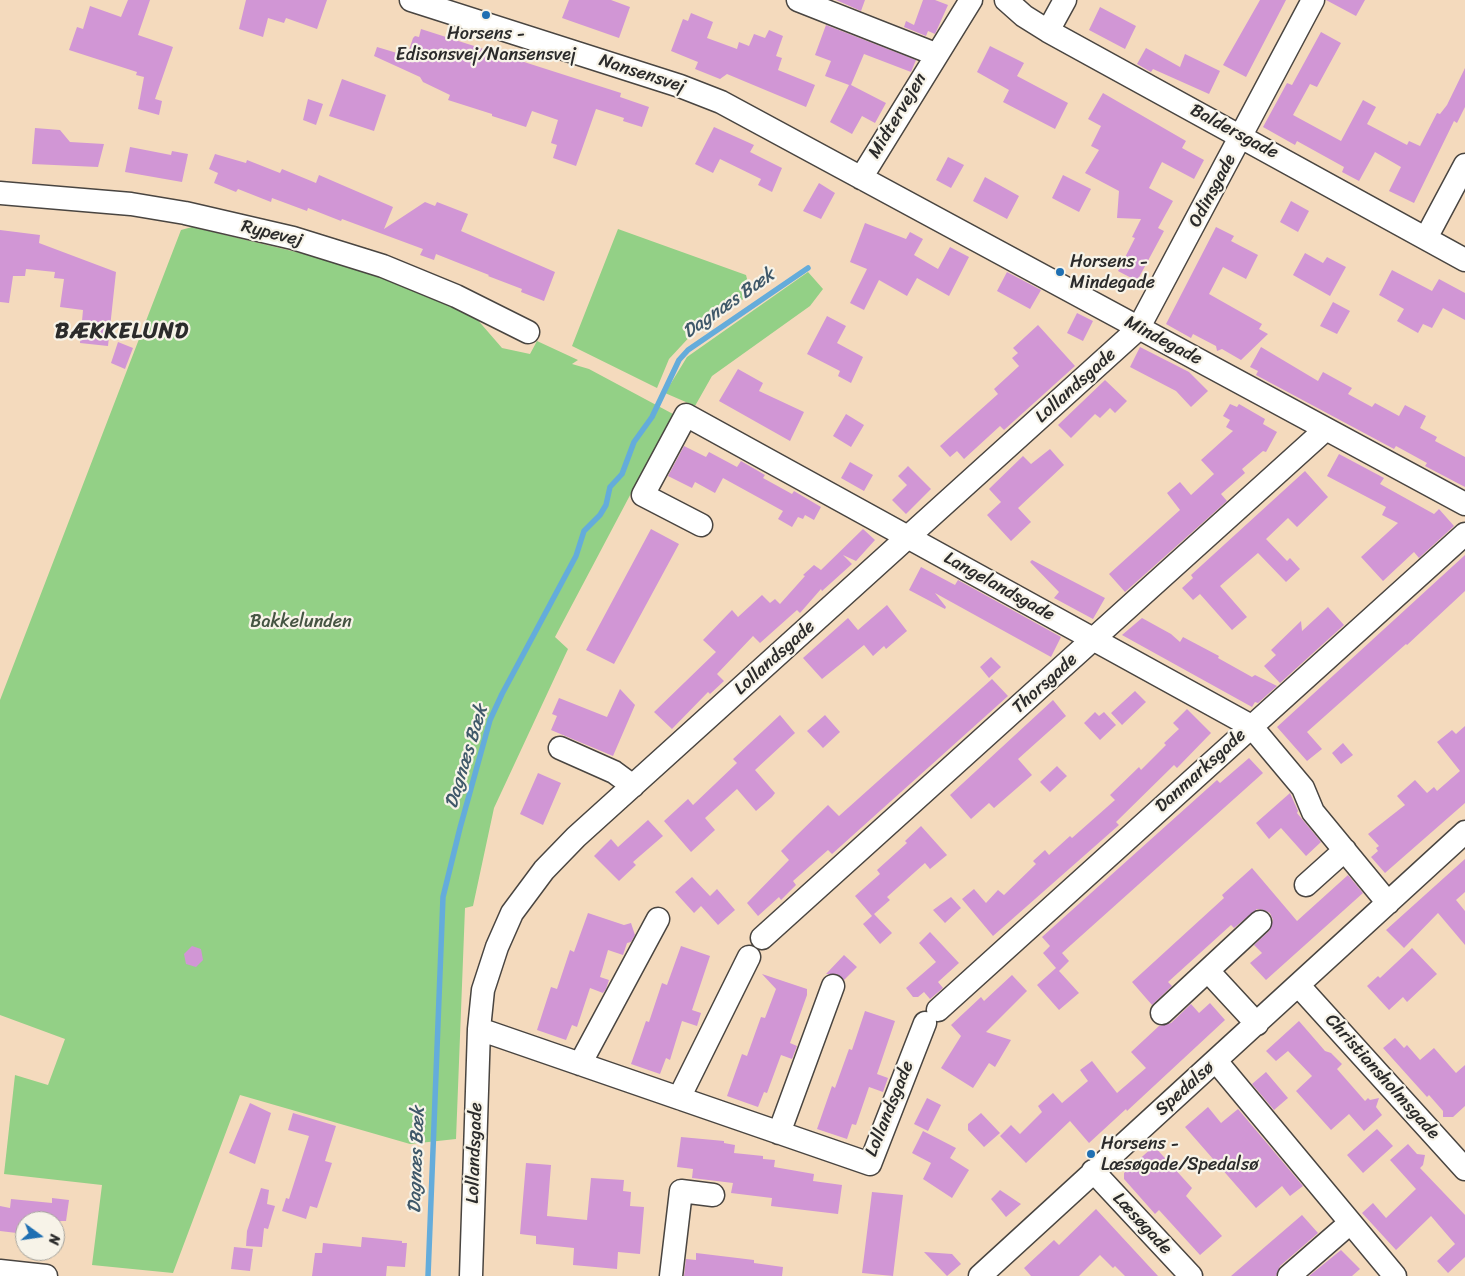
<!DOCTYPE html>
<html>
<head>
<meta charset="utf-8">
<style>
  body { margin:0 }
  #map { position:relative; width:1465px; height:1276px; overflow:hidden; background:#f4dabd; font-family:Sriracha,sans-serif }
  canvas { display:block }
  .north { position:absolute; left:15px; top:1211px; width:50px; height:50px; box-sizing:border-box; background:#f7f3e8; border:1px solid #a5a39c; border-radius:50%; rotate:104deg; font-size:14px; font-weight:700; line-height:20px; text-align:center; color:#2b2b2b }
  .north::after { content:''; display:block; margin:auto; width:18px; height:22px; background:#1f6fb2; clip-path:polygon(50% 0,100% 100%,50% 72%,0 100%) }
</style>
</head>
<body>
<div id="map">
<canvas width="1465" height="1276"></canvas>
<div class="north">N</div>
</div>
<script>
const ctx = document.querySelector('canvas').getContext('2d');
ctx.lineJoin = 'round';
function fill(path, color) {
  ctx.fillStyle = color;
  ctx.fill(path, 'evenodd');
}
function toPath(rows) {
  const path = new Path2D();
  for (const r of rows) {
    path.moveTo(r[0], r[1]);
    for (let i = 2; i < r.length; i += 2) path.lineTo(r[i], r[i + 1]);
  }
  return path;
}
function trace(path, color, width, dash) {
  ctx.strokeStyle = color;
  ctx.lineWidth = width;
  ctx.lineCap = dash ? 'butt' : 'round';
  ctx.setLineDash(dash || []);
  ctx.stroke(path);
}
function write(font, color, halo, rows, align = 'center') {
  ctx.font = font + ' Sriracha,sans-serif';
  ctx.lineWidth = 4.5;
  ctx.setLineDash([]);
  ctx.textBaseline = 'middle';
  ctx.strokeStyle = halo;
  ctx.fillStyle = color;
  for (const [text, x, y, turn = 0] of rows) {
    ctx.save();
    ctx.translate(x, y);
    ctx.rotate((+turn || 0) * Math.PI / 180);
    ctx.textAlign = isNaN(turn) ? turn : align;
    if (halo) ctx.strokeText(text, 0, 0);
    ctx.fillText(text, 0, 0);
    ctx.restore();
  }
}
fill(toPath([
  [192,227,317,257,419,290,476,318,502,348,530,354,537,341,578,360,572,364,589,369,673,414,555,637,568,649,494,808,473,906,465,908,456,1139,410,1144,240,1095,173,1273,92,1265,102,1185,4,1174,15,1075,48,1085,65,1039,0,1015,0,700,181,230],
  [618,229,746,275,751,294,695,331,669,359,657,388,572,346],
  [808,272,823,289,810,306,712,376,695,406,665,393,687,357]
]), '#93d086');
trace(toPath([
  [428,1276,443,897,460,828,490,720,502,694,576,556,584,531,600,515,606,505,610,487,622,474,634,442,652,417,679,360,688,350,808,268]
]), '#64acdb', 5.5);
fill(toPath([
  [128,0,150,0,138,35,173,47,155,99,162,101,159,115,138,109,144,77,136,75,137,72,69,50,77,27,83,29,90,6,121,17],
  [246,0,327,0,317,29,286,18,284,23,268,18,263,37,239,29],
  [569,0,611,0,630,7,619,38,562,18],
  [836,0,865,0,861,11],
  [923,0,935,0,948,5,935,34,928,31,926,36,904,27,906,21,914,25],
  [1260,0,1286,0,1246,77,1223,65],
  [1326,0,1365,0,1356,16],
  [1100,7,1136,26,1125,49,1089,30],
  [691,13,713,22,707,38,737,49,739,42,749,46,754,34,765,38,769,30,783,36,776,56,782,58,778,70,815,85,806,107,727,74,720,79,695,69,698,62,671,51,683,19,688,21],
  [826,25,916,60,911,72,864,54,851,85,886,103,875,123,862,116,852,134,830,122,849,85,825,76,831,61,815,55],
  [421,29,621,93,620,97,649,107,642,127,623,121,624,118,596,109,576,166,553,158,557,145,551,143,558,120,532,111,526,127,492,116,492,114,448,100,450,95,423,82,420,77,374,56,377,47,407,56,413,38,415,36,419,37],
  [1321,32,1341,43,1317,87,1310,84,1293,115,1341,141,1363,100,1376,107,1367,124,1407,145,1409,141,1420,146,1437,113,1440,114,1447,105,1465,68,1465,107,1457,123,1454,121,1414,203,1389,191,1401,167,1375,152,1359,181,1342,172,1344,167,1297,141,1295,145,1263,127,1287,83,1292,85],
  [990,46,1024,63,1017,76,1068,103,1055,129,1003,102,1009,90,977,72],
  [1146,48,1180,67,1185,54,1220,71,1209,94,1153,69,1151,72,1137,64],
  [342,79,386,95,374,131,329,116],
  [1103,93,1186,141,1182,148,1204,160,1194,179,1162,162,1149,188,1173,201,1158,228,1164,231,1137,281,1118,271,1135,238,1132,237,1141,219,1117,218,1119,191,1085,173,1099,150,1091,146,1101,126,1088,119],
  [308,99,323,104,316,125,303,120],
  [714,127,754,145,750,152,782,168,772,192,758,185,761,179,720,159,713,173,695,164],
  [35,128,60,130,70,142,104,144,98,167,32,164],
  [130,147,171,155,172,151,188,154,182,182,125,172],
  [215,154,246,163,247,160,280,173,282,169,316,183,319,175,393,207,384,229,425,202,435,206,437,202,468,214,461,231,555,272,544,301,521,292,522,289,488,276,489,275,436,254,434,260,420,255,423,249,342,219,341,221,308,208,307,211,272,198,271,202,238,189,236,192,214,183,218,173,209,169],
  [948,157,964,165,951,188,936,180],
  [1063,175,1091,189,1079,212,1052,198],
  [985,177,1019,196,1007,219,973,201],
  [819,183,835,193,821,219,803,211],
  [1291,201,1309,211,1298,232,1280,222],
  [865,223,906,239,910,232,923,239,914,255,938,269,950,247,969,257,949,296,917,278,907,296,879,280,864,310,850,303,867,269,850,262],
  [1216,227,1234,236,1231,241,1258,255,1246,279,1223,267,1209,294,1262,324,1259,329,1268,334,1241,360,1222,349,1217,351,1216,346,1193,334,1191,338,1166,324],
  [0,230,40,235,39,243,116,272,108,346,80,343,83,310,60,307,64,279,54,278,55,272,26,269,25,276,13,276,9,303,0,302],
  [1305,253,1323,263,1327,257,1346,267,1330,296,1293,275],
  [1392,270,1432,291,1439,279,1465,293,1465,320,1443,308,1432,328,1423,324,1418,333,1397,321,1404,309,1379,295],
  [1007,272,1041,290,1030,309,997,291],
  [1333,302,1350,311,1337,334,1320,326],
  [1077,313,1093,321,1083,341,1067,333],
  [827,316,846,326,837,343,863,357,851,383,838,376,840,371,807,354],
  [1038,325,1075,366,1004,430,1000,426,964,459,957,451,950,457,940,446,998,394,994,389,1019,366,1012,358,1018,353,1013,348],
  [118,342,133,348,125,369,111,363],
  [1140,347,1189,372,1208,391,1191,407,1176,391,1130,367],
  [1261,347,1318,381,1323,372,1352,388,1348,394,1372,407,1375,403,1399,416,1405,405,1426,416,1420,428,1437,437,1435,441,1465,457,1465,487,1425,466,1427,463,1396,446,1394,449,1256,375,1258,371,1250,367],
  [738,369,763,383,759,391,804,412,790,441,719,401],
  [1105,380,1127,401,1115,413,1110,408,1100,418,1095,414,1071,438,1058,425],
  [1230,404,1237,407,1239,404,1265,419,1263,424,1277,432,1266,452,1263,451,1242,469,1245,473,1221,494,1227,501,1125,592,1109,574,1180,510,1167,493,1180,482,1191,495,1214,474,1201,460,1233,431,1226,427,1230,420,1223,416],
  [846,414,864,425,851,447,833,436],
  [684,446,706,457,709,452,737,467,741,461,765,475,763,478,792,494,794,491,821,507,814,520,805,515,803,519,798,517,792,527,778,519,783,511,723,478,715,493,695,482,692,488,668,476],
  [1050,449,1064,465,1018,508,1031,522,1011,541,987,515,1001,502,989,489,1023,456,1031,464],
  [1339,454,1384,478,1380,484,1434,514,1439,509,1454,526,1419,558,1414,552,1383,581,1361,557,1398,523,1382,515,1386,507,1327,476],
  [850,462,873,475,864,491,841,478],
  [908,466,931,489,906,514,892,500,907,485,898,476],
  [1305,471,1328,497,1297,527,1288,518,1266,539,1287,561,1290,558,1300,569,1286,582,1258,553,1220,586,1247,617,1232,630,1200,594,1193,600,1182,588,1193,578,1191,575],
  [651,529,679,544,614,664,586,650],
  [863,529,875,540,856,561,843,555,852,564,822,591,821,589,800,613,797,610,760,643,753,636,717,674,724,681,710,694,708,692,672,729,654,712,716,652,703,640,732,610,738,617,762,595,770,603,775,599,780,604,805,576,803,575,814,565,821,570],
  [1465,555,1465,591,1407,645,1406,644,1307,732,1322,749,1307,761,1277,727],
  [1032,560,1105,598,1093,619,1054,598,1059,592,1030,562],
  [921,567,955,585,958,580,1061,637,1051,657,935,593,946,607,945,609,909,590],
  [887,605,907,631,886,649,884,646,873,656,864,645,822,679,803,658,848,618,858,630],
  [1328,607,1344,625,1280,683,1264,666,1276,655,1271,650,1301,621,1302,631],
  [1142,618,1171,634,1180,642,1183,637,1219,656,1218,658,1252,677,1255,675,1277,686,1258,703,1255,702,1252,707,1122,635],
  [991,657,1001,667,989,678,980,667],
  [992,679,1008,696,832,854,828,850,793,881,796,885,781,900,779,897,758,916,747,903,789,860,781,851,797,835,828,805,839,816],
  [620,689,635,705,613,756,551,730,557,716,552,714,559,698,607,717],
  [1135,691,1146,702,1122,725,1111,713],
  [1053,700,1066,716,1018,759,1032,775,994,808,989,803,971,819,950,795],
  [1187,709,1211,733,1177,768,1174,765,1116,822,1119,825,993,936,962,899,974,889,986,903,998,890,1004,895,1036,864,1033,861,1045,850,1049,855,1070,836,1072,838,1115,800,1110,795,1139,767,1141,770,1166,745,1164,743,1179,729,1173,723],
  [1095,712,1099,716,1104,712,1116,725,1100,740,1084,723],
  [780,715,795,733,755,770,775,793,772,797,756,811,737,789,705,818,715,830,691,852,664,821,688,799,693,805,737,763,733,759],
  [825,715,840,732,823,748,807,731],
  [1465,726,1465,803,1385,873,1371,857,1378,851,1376,848,1379,846,1368,834,1405,805,1397,796,1415,780,1427,793,1434,787,1437,791,1460,771,1437,742,1452,730,1456,734],
  [1343,743,1353,755,1341,764,1332,753],
  [1249,758,1263,773,1062,953,1069,961,1059,971,1079,993,1059,1010,1037,985,1056,968,1043,953,1050,946,1042,937,1217,780,1220,783],
  [1057,766,1067,776,1050,792,1040,782],
  [538,773,561,783,543,825,520,814],
  [1290,793,1298,811,1297,813,1321,842,1306,856,1281,828,1269,839,1256,823],
  [648,820,663,836,633,862,636,865,619,881,594,856,611,839,618,847],
  [921,826,947,855,930,869,925,863,887,897,890,900,874,914,892,933,880,944,863,924,872,916,855,896,880,874,877,870,907,843,905,841],
  [1465,859,1465,892,1456,900,1465,911,1465,945,1438,913,1404,948,1386,930],
  [1252,868,1297,921,1348,875,1363,893,1266,980,1250,963,1262,953,1254,945,1269,931,1273,920,1270,913,1264,910,1257,909,1234,928,1231,925,1168,982,1172,986,1152,1005,1132,982,1224,898,1222,895],
  [692,877,710,896,717,889,735,910,718,925,701,906,694,913,675,892],
  [951,897,961,908,945,923,933,910],
  [588,913,624,925,631,923,635,935,631,942,627,943,623,955,608,950,600,977,609,980,606,989,603,993,590,988,577,1027,572,1025,566,1040,537,1030,551,987,557,989,570,950,574,952],
  [930,932,959,963,938,982,943,988,930,999,924,992,918,997,913,997,906,988,936,962,919,943],
  [192,946,201,949,203,960,196,967,186,964,184,954],
  [681,946,710,956,692,1010,701,1013,697,1026,682,1021,670,1060,666,1058,660,1074,631,1064,646,1021,649,1022,662,983,667,985],
  [1412,948,1437,974,1407,1002,1403,997,1389,1010,1367,986,1378,976,1380,978],
  [844,955,857,967,844,980,837,974,826,974],
  [762,974,807,989,807,995,790,1043,797,1046,792,1059,781,1055,767,1093,764,1092,758,1107,727,1096,742,1054,747,1056,761,1017,765,1018,776,989],
  [1012,975,1027,991,986,1032,1011,1040,995,1067,989,1063,973,1088,941,1068,961,1036,951,1025,981,997,984,1001],
  [1210,1003,1225,1020,1127,1111,1126,1109,1089,1143,1070,1121,1026,1163,1000,1136,1011,1125,1020,1134,1042,1112,1038,1106,1053,1093,1062,1103,1088,1081,1080,1070,1092,1061,1117,1093,1146,1068,1131,1052,1159,1026,1171,1023,1191,1004,1199,1013],
  [865,1011,895,1021,877,1074,888,1078,883,1092,869,1087,856,1125,852,1124,847,1139,817,1129,832,1086,835,1088,849,1049,852,1050],
  [1299,1021,1325,1051,1331,1053,1342,1064,1337,1069,1365,1101,1368,1098,1370,1100,1379,1098,1376,1107,1382,1115,1364,1131,1349,1114,1331,1130,1296,1091,1312,1076,1288,1051,1276,1061,1266,1051],
  [1395,1038,1404,1048,1407,1045,1420,1060,1434,1048,1456,1073,1465,1065,1465,1106,1453,1117,1443,1117,1443,1111,1429,1095,1427,1097,1383,1048],
  [1266,1072,1288,1098,1274,1110,1252,1084],
  [927,1098,941,1105,928,1131,914,1124],
  [250,1103,271,1113,255,1164,229,1153],
  [1208,1107,1221,1123,1238,1109,1303,1186,1290,1196,1282,1186,1256,1208,1185,1127],
  [293,1113,336,1126,325,1161,332,1163,317,1208,310,1206,306,1219,282,1211,286,1198,289,1199,309,1136,288,1130],
  [981,1113,1000,1133,984,1147,968,1130,968,1124],
  [1377,1129,1393,1146,1363,1173,1347,1155],
  [923,1131,956,1148,950,1158,969,1170,952,1198,923,1179,931,1163,912,1153],
  [681,1137,724,1141,724,1143,735,1145,734,1153,763,1156,763,1159,775,1160,774,1167,814,1174,813,1181,842,1185,838,1214,771,1206,772,1198,731,1193,733,1183,692,1178,693,1169,677,1167],
  [1408,1144,1417,1154,1425,1155,1423,1165,1420,1168,1465,1215,1465,1257,1448,1273,1437,1261,1455,1244,1431,1216,1396,1250,1362,1213,1373,1203,1386,1218,1416,1189,1390,1160],
  [1154,1146,1192,1188,1186,1196,1222,1236,1200,1255,1159,1210,1155,1214,1124,1179,1124,1173],
  [526,1163,551,1165,547,1216,587,1220,591,1178,624,1180,623,1191,631,1192,630,1206,644,1207,640,1254,618,1252,617,1269,573,1265,574,1248,536,1244,536,1236,520,1234],
  [261,1188,269,1190,267,1204,275,1206,268,1229,264,1228,262,1247,246,1246,247,1231],
  [1000,1190,1021,1204,1006,1217,991,1199],
  [872,1192,903,1195,893,1276,862,1273],
  [52,1198,69,1200,66,1221,25,1221,25,1234,0,1231,0,1206,10,1208,11,1199,52,1203],
  [1096,1209,1158,1276,1125,1276,1115,1266,1113,1268,1100,1255,1079,1276,1031,1276,1024,1268,1054,1240,1059,1245],
  [1302,1215,1318,1233,1280,1266,1276,1276,1231,1276],
  [362,1237,402,1241,402,1243,407,1243,405,1267,387,1266,386,1276,312,1276,315,1253,322,1253,323,1243,361,1247],
  [234,1247,253,1249,250,1271,231,1269],
  [1341,1250,1360,1269,1352,1276,1309,1276],
  [924,1252,952,1254,961,1264,947,1276],
  [696,1253,754,1260,754,1263,783,1267,782,1276,684,1276,686,1259,696,1260]
]), '#d196d5');
const minor = toPath([
  [411,0,680,86,721,102,1465,504],
  [798,0,935,54],
  [1006,0,1024,16,1048,31,1465,260],
  [1048,31,1065,0],
  [861,178,971,0],
  [0,193,131,204,185,213,293,238,383,266,456,296,528,332],
  [1426,238,1465,165],
  [701,525,643,495,686,415,1251,726,1303,788,1313,812,1388,903],
  [560,748,614,772,633,786],
  [1306,885,1345,850],
  [762,938,1326,429],
  [1208,971,1257,1024],
  [1299,986,1465,1169],
  [938,1010,1465,534],
  [1162,1013,1260,922],
  [479,1029,870,1164,925,1023],
  [1216,1061,1395,1276],
  [580,1064,658,919],
  [679,1098,749,957],
  [779,1133,833,986],
  [1093,1171,1191,1276],
  [0,1271,46,1276],
  [471,1276,479,1029,483,990,497,947,512,913,544,870,576,837,1138,329,1313,0],
  [671,1276,681,1191,713,1195],
  [980,1276,1465,832],
  [1289,1276,1350,1223]
]);
trace(minor, '#494541', 25);
trace(minor, '#fff', 22);
for (const [x, y, r, color] of [
  [486,15,5,"#1f6fb2"],
  [1060,272,5,"#1f6fb2"],
  [1091,1154,5,"#1f6fb2"]
]) {
  const dot = new Path2D();
  dot.arc(x, y, r, 0, 2 * Math.PI);
  ctx.fillStyle = color;
  ctx.fill(dot);
  trace(dot, '#f7f3e8', 2);
}
write('18px', '#2b2b2b', '#f7f3e8', [
  ["Horsens -",486,34,"center"],
  ["Edisonsvej/Nansensvej",486,55,"center"],
  ["Horsens -",1070,262],
  ["Mindegade",1070,283],
  ["Horsens -",1101,1144],
  ["Læsøgade/Spedalsø",1101,1165]
], 'left');
write('18px', '#2b2b2b', '#f7f3e8', [
  ["Nansensvej",642,74,18],
  ["Midtervejen",898,116,-59],
  ["Baldersgade",1234,132,28],
  ["Odinsgade",1213,191,-62],
  ["Rypevej",272,234,14],
  ["Mindegade",1163,341,28],
  ["Lollandsgade",1076,386,-42],
  ["Langelandsgade",999,587,29],
  ["Lollandsgade",775,658,-42],
  ["Thorsgade",1045,684,-42],
  ["Danmarksgade",1201,771,-42],
  ["Christiansholmsgade",1382,1077,48],
  ["Spedalsø",1185,1089,-42],
  ["Lollandsgade",890,1109,-68],
  ["Lollandsgade",475,1153,-88],
  ["Læsøgade",1142,1224,47]
]);
write('18px', '#455442', '#f7f3e8', [
  ["Bakkelunden",301,622]
]);
write('italic 19px', '#3f5869', '#f7f3e8', [
  ["Dagnæs Bæk",729,304,-35],
  ["Dagnæs Bæk",467,757,-73],
  ["Dagnæs Bæk",417,1160,-88]
]);
ctx.letterSpacing = '1px';
write('bold 22px', '#2b2b2b', '#f7f3e8', [
  ["BÆKKELUND",122,332]
]);
ctx.letterSpacing = '0px';
</script>
</body>
</html>
